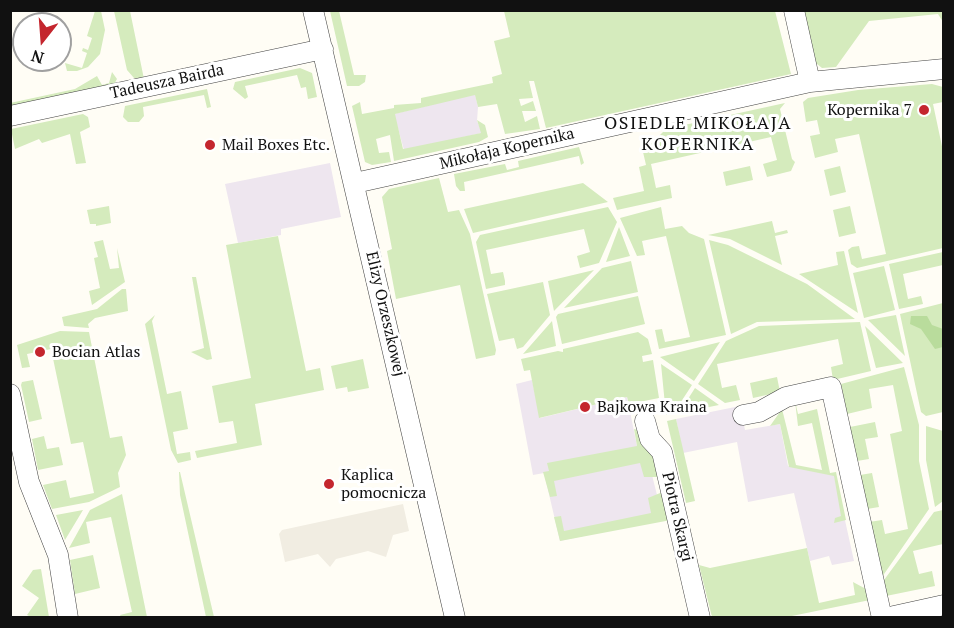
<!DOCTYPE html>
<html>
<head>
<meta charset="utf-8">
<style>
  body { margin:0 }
  #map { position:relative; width:954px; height:628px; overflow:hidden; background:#fffdf5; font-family:"PT Serif",serif }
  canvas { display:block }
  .frame { position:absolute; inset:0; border:12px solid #111; pointer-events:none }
  .north { position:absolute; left:12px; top:12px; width:60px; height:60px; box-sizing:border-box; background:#fff; border:2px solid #a0a0a0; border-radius:50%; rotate:197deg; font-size:16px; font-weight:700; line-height:24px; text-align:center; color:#111 }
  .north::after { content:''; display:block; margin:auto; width:21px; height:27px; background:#c4262e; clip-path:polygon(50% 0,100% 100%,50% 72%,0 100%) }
</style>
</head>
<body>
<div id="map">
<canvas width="954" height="628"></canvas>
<div class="frame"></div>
<div class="north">N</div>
</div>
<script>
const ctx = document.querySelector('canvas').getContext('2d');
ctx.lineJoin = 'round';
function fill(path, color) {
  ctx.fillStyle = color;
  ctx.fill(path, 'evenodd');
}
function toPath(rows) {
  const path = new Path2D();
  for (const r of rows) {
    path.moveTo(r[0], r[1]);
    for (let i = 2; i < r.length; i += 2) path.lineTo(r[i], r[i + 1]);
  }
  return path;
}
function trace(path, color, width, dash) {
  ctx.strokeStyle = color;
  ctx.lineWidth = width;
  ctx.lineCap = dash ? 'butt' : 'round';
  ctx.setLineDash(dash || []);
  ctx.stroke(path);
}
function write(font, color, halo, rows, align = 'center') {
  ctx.font = font + ' "PT Serif",serif';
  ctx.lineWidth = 6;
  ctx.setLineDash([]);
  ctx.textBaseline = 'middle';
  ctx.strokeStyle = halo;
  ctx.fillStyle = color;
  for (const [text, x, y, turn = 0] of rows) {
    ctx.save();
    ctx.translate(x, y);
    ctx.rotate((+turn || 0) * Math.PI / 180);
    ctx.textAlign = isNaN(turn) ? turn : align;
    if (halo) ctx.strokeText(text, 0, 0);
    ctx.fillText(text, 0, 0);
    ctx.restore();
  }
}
fill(toPath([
  [475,94,478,107,477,121,482,133,404,150,394,114],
  [330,163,341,217,281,229,281,235,238,243,225,184],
  [532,380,540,418,627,397,637,446,647,455,663,519,560,541,544,473,533,475,516,384],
  [740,406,745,430,780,424,788,466,835,475,854,561,832,565,829,556,810,561,794,493,748,502,737,442,683,453,676,419]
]), '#eee6ef');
fill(toPath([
  [95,11,101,11,105,30,100,54,88,67,77,71,67,71,65,63,82,68,87,53,82,51,83,48,88,50,92,38,87,36],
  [114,11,130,11,144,79,134,78,127,70],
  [330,11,339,11,354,75,366,75,365,82,359,86,347,86],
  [504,11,775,11,791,74,546,128,534,81,529,81,533,98,519,99,521,106,533,101,536,111,522,111,525,122,537,116,540,129,505,134,497,104,478,107,475,95,395,114,403,149,481,133,477,120,485,125,488,137,479,142,394,161,390,135,376,139,379,153,389,152,391,162,372,165,365,162,352,106,360,102,362,114,394,108,394,105,421,103,421,98,493,83,492,77,502,74,494,41,510,37],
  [800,11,943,11,943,22,938,14,869,21,836,67,822,68,817,64,812,66],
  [300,68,312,73,317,97,308,99,306,87,301,88,297,75,245,86,248,97,245,99,233,89,235,82],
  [112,72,117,79,113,86,11,107,10,103,75,89,97,76,102,85,109,83],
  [932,84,943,87,943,102,933,104,943,151,943,248,857,268,851,264,848,250,852,247,859,246,862,259,886,254,859,134,835,139,838,152,815,158,810,136,820,134,817,120,806,122,803,102,808,98,858,90],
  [207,89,211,107,207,108,204,95,143,107,144,116,139,122,128,122,123,117,125,106],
  [785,103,780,109,792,159,795,162,791,171,767,177,763,164,777,160,771,137,651,164,656,188,670,185,672,198,617,210,613,198,644,191,639,167,646,165,643,152,666,129],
  [83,114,88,117,90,127,80,132,86,163,76,164,70,134,42,143,39,139,15,149,11,129],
  [579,147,584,163,581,165,579,156,464,182,465,191,460,191,456,186,454,174,505,164,507,170,519,167,518,161],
  [750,166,753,180,726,186,723,172],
  [840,166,846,192,830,196,824,170],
  [439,178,448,212,459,210,470,234,496,350,495,355,476,359,460,285,396,299,387,251,392,249,382,197,389,189],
  [583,183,608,202,473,233,464,209],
  [109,206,111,223,96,226,96,224,90,224,87,210],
  [850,206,856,233,839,237,833,210],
  [608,207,617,222,599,263,580,268,577,256,590,252,584,229,486,250,491,274,503,272,505,281,505,285,486,289,476,242,480,235],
  [661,207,665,229,682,226,689,233,704,239,726,335,659,349,655,330,662,329,665,342,690,337,666,236,642,241,645,255,637,256,620,218],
  [772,221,775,233,787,230,788,233,775,236,782,265,730,239,708,235],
  [619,227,630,256,606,262],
  [278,236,306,371,320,368,324,390,255,404,262,445,197,458,195,451,237,443,233,421,219,423,212,386,251,378,226,245],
  [103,240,110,269,119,268,117,248,125,282,92,305,89,291,100,288,94,258,98,257,94,242],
  [709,240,728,245,807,284,855,319,757,322,731,334],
  [844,251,858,313,799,274,838,265,836,252],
  [943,252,943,265,903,274,908,299,921,296,923,304,899,309,889,264],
  [631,261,638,292,564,308,602,268],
  [884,266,895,310,864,318,853,273],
  [594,270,554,311,548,281],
  [192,277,196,277,212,359,207,360,191,352,204,348],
  [543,282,550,315,523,347,517,349,514,338,499,341,487,294],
  [122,289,126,289,128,311,95,318,88,324,89,328,64,326,62,317,97,309],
  [638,296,645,324,562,344,556,317,558,314],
  [943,303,943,412,926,416,921,412,900,314],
  [155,315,152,321,167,394,181,391,188,429,173,432,177,454,190,452,191,460,178,463,171,450,145,324],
  [896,315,905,356,868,320],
  [552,321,556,346,523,354],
  [860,322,871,371,833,380,831,367,843,364,838,339,717,364,722,388,736,385,740,400,725,403,698,384,726,341,759,326],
  [865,326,903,363,876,368],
  [60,331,89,332,110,438,122,436,126,455,118,473,120,487,89,502,52,509,43,485,66,480,70,498,94,493,83,442,71,444,51,349,27,354,30,367,22,368,17,345],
  [638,332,648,339,652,354,642,356,643,362,653,360,659,398,629,404,627,397,539,418,530,370,524,371,521,359,558,351,563,352,563,349],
  [720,342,694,381,660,357],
  [363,359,369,388,348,392,347,387,336,389,331,366],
  [661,364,692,385,673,414,666,415],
  [904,367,919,425,919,461,929,509,882,577,869,522,882,520,885,534,908,529,890,434,902,431,893,385,869,389,872,408,847,414,841,384],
  [777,377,780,392,753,398,750,383],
  [33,380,42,419,29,422,21,385,22,382],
  [695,388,719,405,679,413],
  [795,401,798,414,817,409,830,473,836,472,846,520,834,523,835,518,841,516,834,476,789,467,780,424,770,426,782,409,796,465,822,470,812,423,798,426],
  [676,419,695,501,686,503,667,421],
  [875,422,878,437,865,439,869,459,857,461,850,427],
  [926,426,943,431,943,501,935,507,926,460],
  [634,429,643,432,662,477,644,477,640,463,554,481,557,496,550,497,543,472,549,471,547,463,637,446],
  [44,436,47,449,59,447,63,465,38,470,32,439],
  [179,472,180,472,214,617,206,617,180,495],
  [872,473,879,507,867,509,860,475],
  [665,491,671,520,560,541,554,517,561,516,564,531,651,513,648,498],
  [122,494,147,617,121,617,120,615,132,612,111,517,86,522,90,543,69,548,90,510],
  [83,510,65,540,56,515],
  [943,510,943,544,913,551,919,574,932,571,935,586,886,596,884,580,934,512],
  [807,548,819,603,855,595,853,582,866,589,870,600,787,617,712,617,699,565,710,568],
  [93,555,100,588,75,594,70,560],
  [41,569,49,617,31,617,27,615,39,598,22,586,33,570]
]), '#d5ebbd');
fill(toPath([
  [911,316,927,316,932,325,943,329,943,347,935,349,921,329,910,324]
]), '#b9dc9c');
fill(toPath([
  [403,504,409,531,393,535,386,557,368,551,336,559,330,567,318,554,285,562,279,534,282,530]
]), '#f1ede2');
const minor = toPath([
  [313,10,455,618],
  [794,10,810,82],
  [10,116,323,49],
  [355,183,810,82,944,69],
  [10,394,29,482,58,555,68,618],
  [743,415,759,412,786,397,831,387,882,618],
  [645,421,650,439,662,452,700,618],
  [885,618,944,605]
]);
trace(minor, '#444', 21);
trace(minor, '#fff', 20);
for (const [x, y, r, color] of [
  [924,110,6,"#c4262e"],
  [210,145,6,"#c4262e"],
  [40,352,6,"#c4262e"],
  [585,407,6,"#c4262e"],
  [329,484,6,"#c4262e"]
]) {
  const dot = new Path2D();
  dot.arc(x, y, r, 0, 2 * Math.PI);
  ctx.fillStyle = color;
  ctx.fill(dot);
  trace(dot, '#fff', 2);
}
write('16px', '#111', '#fff', [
  ["Tadeusza Bairda",167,82,-12],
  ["Mikołaja Kopernika",507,149,-13],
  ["Elizy Orzeszkowej",385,314,77],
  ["Piotra Skargi",677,517,77]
]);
write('16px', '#111', '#fff', [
  ["Kopernika 7",912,110,"right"],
  ["Mail Boxes Etc.",222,145],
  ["Bocian Atlas",52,352],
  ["Bajkowa Kraina",597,407],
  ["Kaplica",341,475],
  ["pomocnicza",341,493]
], 'left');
ctx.letterSpacing = '1.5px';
write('18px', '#111', '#fff', [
  ["OSIEDLE MIKOŁAJA",698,124],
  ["KOPERNIKA",698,145]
]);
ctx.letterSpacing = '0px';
</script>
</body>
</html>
